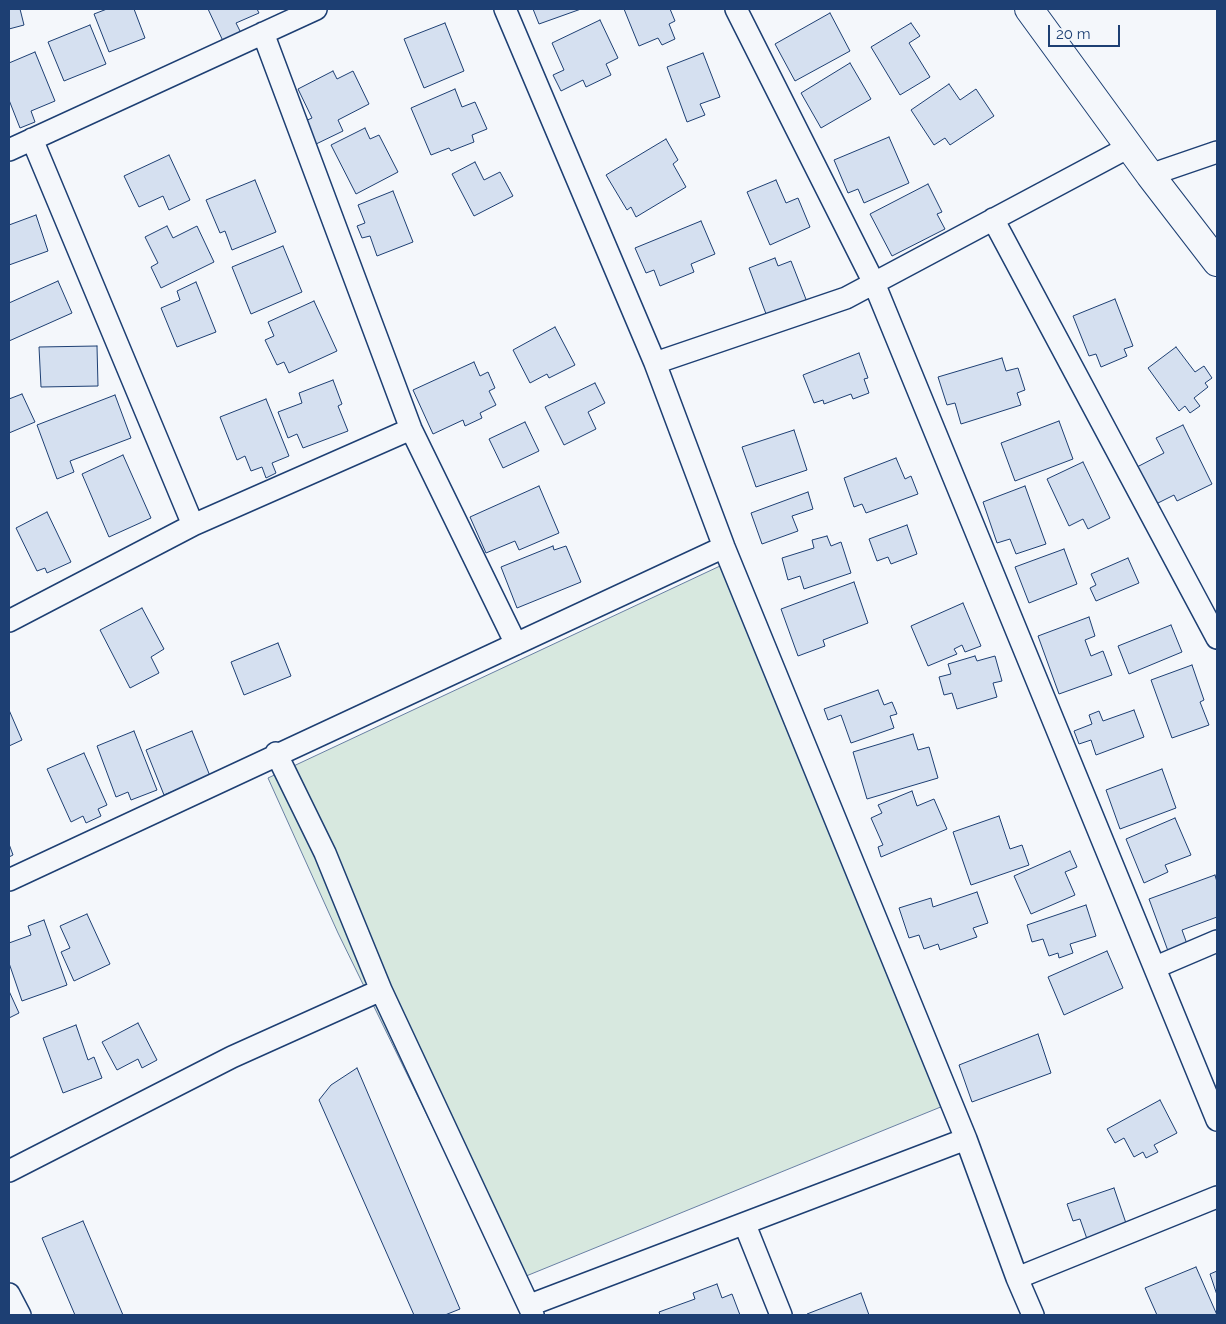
<!DOCTYPE html>
<html>
<head>
<meta charset="utf-8">
<style>
  body { margin:0 }
  #map { position:relative; width:1226px; height:1324px; overflow:hidden; background:#f4f7fb; font-family:Raleway,sans-serif }
  canvas { display:block }
  .frame { position:absolute; inset:0; border:10px solid #1d3f73; pointer-events:none }
  .scale { position:absolute; left:1048px; top:25px; width:72px; height:22px; box-sizing:border-box; border:2px solid #1d3f73; border-top:0; padding-left:6px; font-size:15px; line-height:18px; white-space:nowrap; color:#1d3f73; -webkit-text-stroke:4px #f4f7fb; paint-order:stroke }
</style>
</head>
<body>
<div id="map">
<canvas width="1226" height="1324"></canvas>
<div class="frame"></div>
<div class="scale">20 m</div>
</div>
<script>
const ctx = document.querySelector('canvas').getContext('2d');
ctx.lineJoin = 'round';
function fill(path, color) {
  ctx.fillStyle = color;
  ctx.fill(path, 'evenodd');
}
function toPath(rows) {
  const path = new Path2D();
  for (const r of rows) {
    path.moveTo(r[0], r[1]);
    for (let i = 2; i < r.length; i += 2) path.lineTo(r[i], r[i + 1]);
  }
  return path;
}
function trace(path, color, width, dash) {
  ctx.strokeStyle = color;
  ctx.lineWidth = width;
  ctx.lineCap = dash ? 'butt' : 'round';
  ctx.setLineDash(dash || []);
  ctx.stroke(path);
}
const green = toPath([
  [720,566,948,1104,509,1283,338,933,268,778,720,566]
]);
fill(green, '#d7e8df');
trace(green, '#687fa3', 1);
const building = toPath([
  [9,9,20,9,24,25,9,29,9,9],
  [107,9,134,9,145,38,109,52,94,14,107,9],
  [208,9,257,9,259,13,236,23,241,33,223,41,208,9],
  [533,9,581,9,539,24,533,9],
  [624,9,670,9,675,21,669,24,675,39,662,45,658,38,639,46,624,9],
  [830,13,850,51,795,81,775,44,830,13],
  [600,20,618,58,606,64,611,75,586,87,583,80,561,91,553,75,564,70,552,43,600,20],
  [445,23,464,71,424,88,404,39,445,23],
  [911,23,920,36,909,43,930,77,900,95,871,47,911,23],
  [90,25,106,64,64,81,48,42,90,25],
  [35,52,55,101,31,111,35,122,20,128,9,100,9,63,35,52],
  [703,53,720,97,700,104,705,115,687,122,667,67,703,53],
  [850,63,871,99,821,128,801,93,850,63],
  [333,71,337,79,353,71,369,104,338,120,343,131,314,145,303,122,312,118,298,89,333,71],
  [949,84,960,100,976,89,994,116,950,145,945,138,934,145,911,110,949,84],
  [455,89,462,107,475,102,487,129,472,135,474,142,451,151,449,148,431,155,411,108,455,89],
  [365,128,370,139,379,135,398,172,356,194,331,145,365,128],
  [889,137,909,183,864,203,858,189,848,193,834,160,889,137],
  [666,139,678,160,673,164,686,187,636,217,631,207,627,210,606,175,666,139],
  [169,155,190,200,169,210,163,196,139,207,124,176,169,155],
  [475,162,484,180,500,172,513,196,474,216,452,174,475,162],
  [255,180,276,232,232,250,225,231,220,233,206,200,255,180],
  [776,180,786,203,798,198,810,227,770,245,747,192,776,180],
  [928,184,942,212,937,214,945,229,892,256,870,214,928,184],
  [393,191,413,242,377,256,370,236,362,238,357,226,365,223,358,205,393,191],
  [36,215,48,251,9,265,9,225,36,215],
  [701,221,715,254,691,264,694,272,660,286,654,270,646,273,635,248,701,221],
  [167,226,173,238,197,226,214,262,161,288,151,267,158,263,145,237,167,226],
  [283,246,302,292,251,314,232,267,283,246],
  [775,258,778,266,791,261,809,307,769,322,749,268,775,258],
  [58,281,72,313,9,341,9,303,58,281],
  [196,282,216,332,177,347,161,308,180,300,177,291,196,282],
  [1115,299,1133,346,1124,349,1127,356,1101,367,1096,354,1089,356,1073,316,1115,299],
  [314,301,337,351,289,373,284,362,277,365,265,340,274,336,268,322,314,301],
  [555,327,575,365,549,378,547,374,530,383,513,350,555,327],
  [97,346,98,386,41,387,39,347,97,346],
  [1176,347,1195,372,1204,366,1212,378,1205,383,1208,387,1194,398,1200,406,1190,413,1185,406,1179,411,1148,368,1176,347],
  [859,353,868,378,864,379,869,393,853,399,851,394,824,404,823,400,814,403,803,375,859,353],
  [1002,358,1006,371,1018,368,1025,390,1017,393,1021,405,961,424,955,403,947,405,938,377,1002,358],
  [474,362,480,376,488,372,495,388,489,391,496,405,480,413,482,418,465,426,463,420,433,434,413,390,474,362],
  [333,380,342,404,338,406,348,431,303,448,297,434,288,438,278,412,302,403,299,393,333,380],
  [595,383,605,403,588,412,596,429,564,445,545,407,595,383],
  [22,394,35,422,9,433,9,399,22,394],
  [115,395,131,438,70,461,74,472,57,479,37,425,115,395],
  [266,399,289,456,272,463,276,473,266,478,262,467,251,471,245,456,237,460,220,417,266,399],
  [1059,421,1073,459,1015,481,1001,443,1059,421],
  [525,422,539,451,503,468,489,439,525,422],
  [1183,425,1212,484,1177,501,1174,495,1156,504,1137,467,1164,453,1156,438,1183,425],
  [794,430,807,470,756,487,742,447,794,430],
  [123,455,151,518,109,537,82,474,123,455],
  [896,458,905,479,911,476,918,494,866,513,862,504,854,507,844,478,896,458],
  [1083,462,1110,518,1088,529,1083,519,1069,526,1047,479,1083,462],
  [539,486,559,533,519,550,515,541,486,553,470,517,539,486],
  [1025,486,1046,544,1016,554,1010,539,997,543,983,502,1025,486],
  [808,492,813,509,792,516,798,531,762,544,751,513,808,492],
  [47,512,71,562,47,573,45,568,37,571,16,528,47,512],
  [907,525,917,554,891,564,888,557,877,561,869,539,907,525],
  [827,536,831,546,841,542,851,573,804,589,800,576,788,580,782,558,814,548,812,540,827,536],
  [553,546,554,550,566,546,581,582,517,608,501,567,553,546],
  [1064,549,1077,584,1029,603,1015,567,1064,549],
  [1128,558,1139,583,1096,601,1090,588,1096,585,1091,574,1128,558],
  [854,582,868,623,823,640,825,646,798,656,781,609,854,582],
  [963,603,981,646,965,652,962,645,954,649,957,654,928,666,911,626,963,603],
  [142,608,164,649,151,657,159,673,130,688,100,630,142,608],
  [1089,617,1095,636,1085,640,1091,656,1103,651,1112,675,1059,694,1038,636,1089,617],
  [1171,625,1182,652,1129,674,1118,646,1171,625],
  [278,643,291,676,244,695,231,662,278,643],
  [975,656,977,661,995,656,1002,681,993,683,997,697,957,709,952,693,944,695,939,677,951,674,948,664,975,656],
  [1192,665,1204,700,1200,702,1209,725,1172,738,1151,680,1192,665],
  [878,690,884,705,892,702,897,714,890,716,894,728,851,743,841,715,828,720,824,709,878,690],
  [9,710,22,740,9,746,9,710],
  [1134,710,1144,737,1096,755,1091,740,1079,744,1074,731,1092,724,1089,715,1099,711,1103,721,1134,710],
  [134,731,157,790,131,800,128,792,116,797,97,746,134,731],
  [192,731,210,776,164,795,146,750,192,731],
  [913,734,918,750,929,747,938,778,867,799,853,752,913,734],
  [84,753,107,805,98,809,101,816,86,823,83,816,71,822,47,769,84,753],
  [1162,769,1176,808,1120,829,1106,790,1162,769],
  [912,791,917,806,934,799,947,829,881,857,878,847,883,845,871,818,882,813,878,805,912,791],
  [999,816,1010,849,1022,845,1029,865,971,885,953,832,999,816],
  [1175,818,1191,855,1165,865,1168,872,1144,883,1126,839,1175,818],
  [9,844,13,855,9,857,9,844],
  [1070,851,1077,867,1065,872,1075,895,1031,914,1014,876,1070,851],
  [1215,875,1217,882,1217,917,1182,930,1187,944,1168,951,1149,899,1215,875],
  [977,892,988,923,973,928,977,937,940,950,938,944,924,949,919,935,909,938,899,908,931,898,933,907,977,892],
  [1086,905,1096,936,1070,944,1073,953,1059,958,1058,953,1049,956,1043,939,1032,942,1027,925,1086,905],
  [87,914,110,964,74,981,61,952,70,948,60,926,87,914],
  [44,920,67,985,22,1001,9,963,9,943,31,935,28,926,44,920],
  [1107,951,1123,988,1064,1015,1048,977,1107,951],
  [9,991,19,1013,9,1018,9,991],
  [138,1023,157,1060,142,1068,138,1059,117,1070,102,1042,138,1023],
  [76,1025,88,1060,94,1057,102,1078,63,1093,43,1038,76,1025],
  [1038,1034,1051,1073,972,1102,959,1065,1038,1034],
  [357,1068,460,1309,445,1315,414,1315,319,1100,331,1085,357,1068],
  [1160,1100,1177,1133,1154,1145,1158,1152,1146,1158,1143,1152,1134,1157,1124,1138,1115,1143,1107,1129,1160,1100],
  [1114,1188,1129,1232,1087,1239,1080,1219,1073,1221,1067,1204,1114,1188],
  [83,1221,123,1315,75,1315,42,1238,83,1221],
  [1196,1267,1217,1315,1157,1315,1145,1288,1196,1267],
  [1217,1271,1217,1295,1210,1274,1217,1271],
  [717,1284,722,1298,732,1294,740,1315,660,1315,659,1312,695,1299,693,1293,717,1284],
  [861,1293,869,1315,807,1315,807,1314,861,1293]
]);
fill(building, '#d5e0f0');
trace(building, '#1d3f73', 1);
const minor = toPath([
  [505,9,655,363,724,547,966,1139,1017,1278,1033,1315],
  [736,9,874,283,1217,1120],
  [263,33,411,429,516,644],
  [32,139,193,525],
  [9,150,316,9],
  [1150,175,1217,152],
  [993,219,1217,638],
  [655,363,846,298,1129,147],
  [9,621,193,525,411,429],
  [276,753,325,853,381,990,533,1315],
  [9,880,724,547],
  [1156,967,1217,941],
  [9,1171,232,1057,381,990],
  [745,1225,781,1315],
  [1017,1278,1217,1197],
  [9,1294,20,1315],
  [530,1305,966,1139]
]);
const tertiary = toPath([
  [1029,9,1150,175,1217,262]
]);
trace(minor, '#1d3f73', 24);
trace(tertiary, '#1d3f73', 30);
trace(minor, '#f4f7fb', 21);
trace(tertiary, '#f4f7fb', 28);
</script>
</body>
</html>
